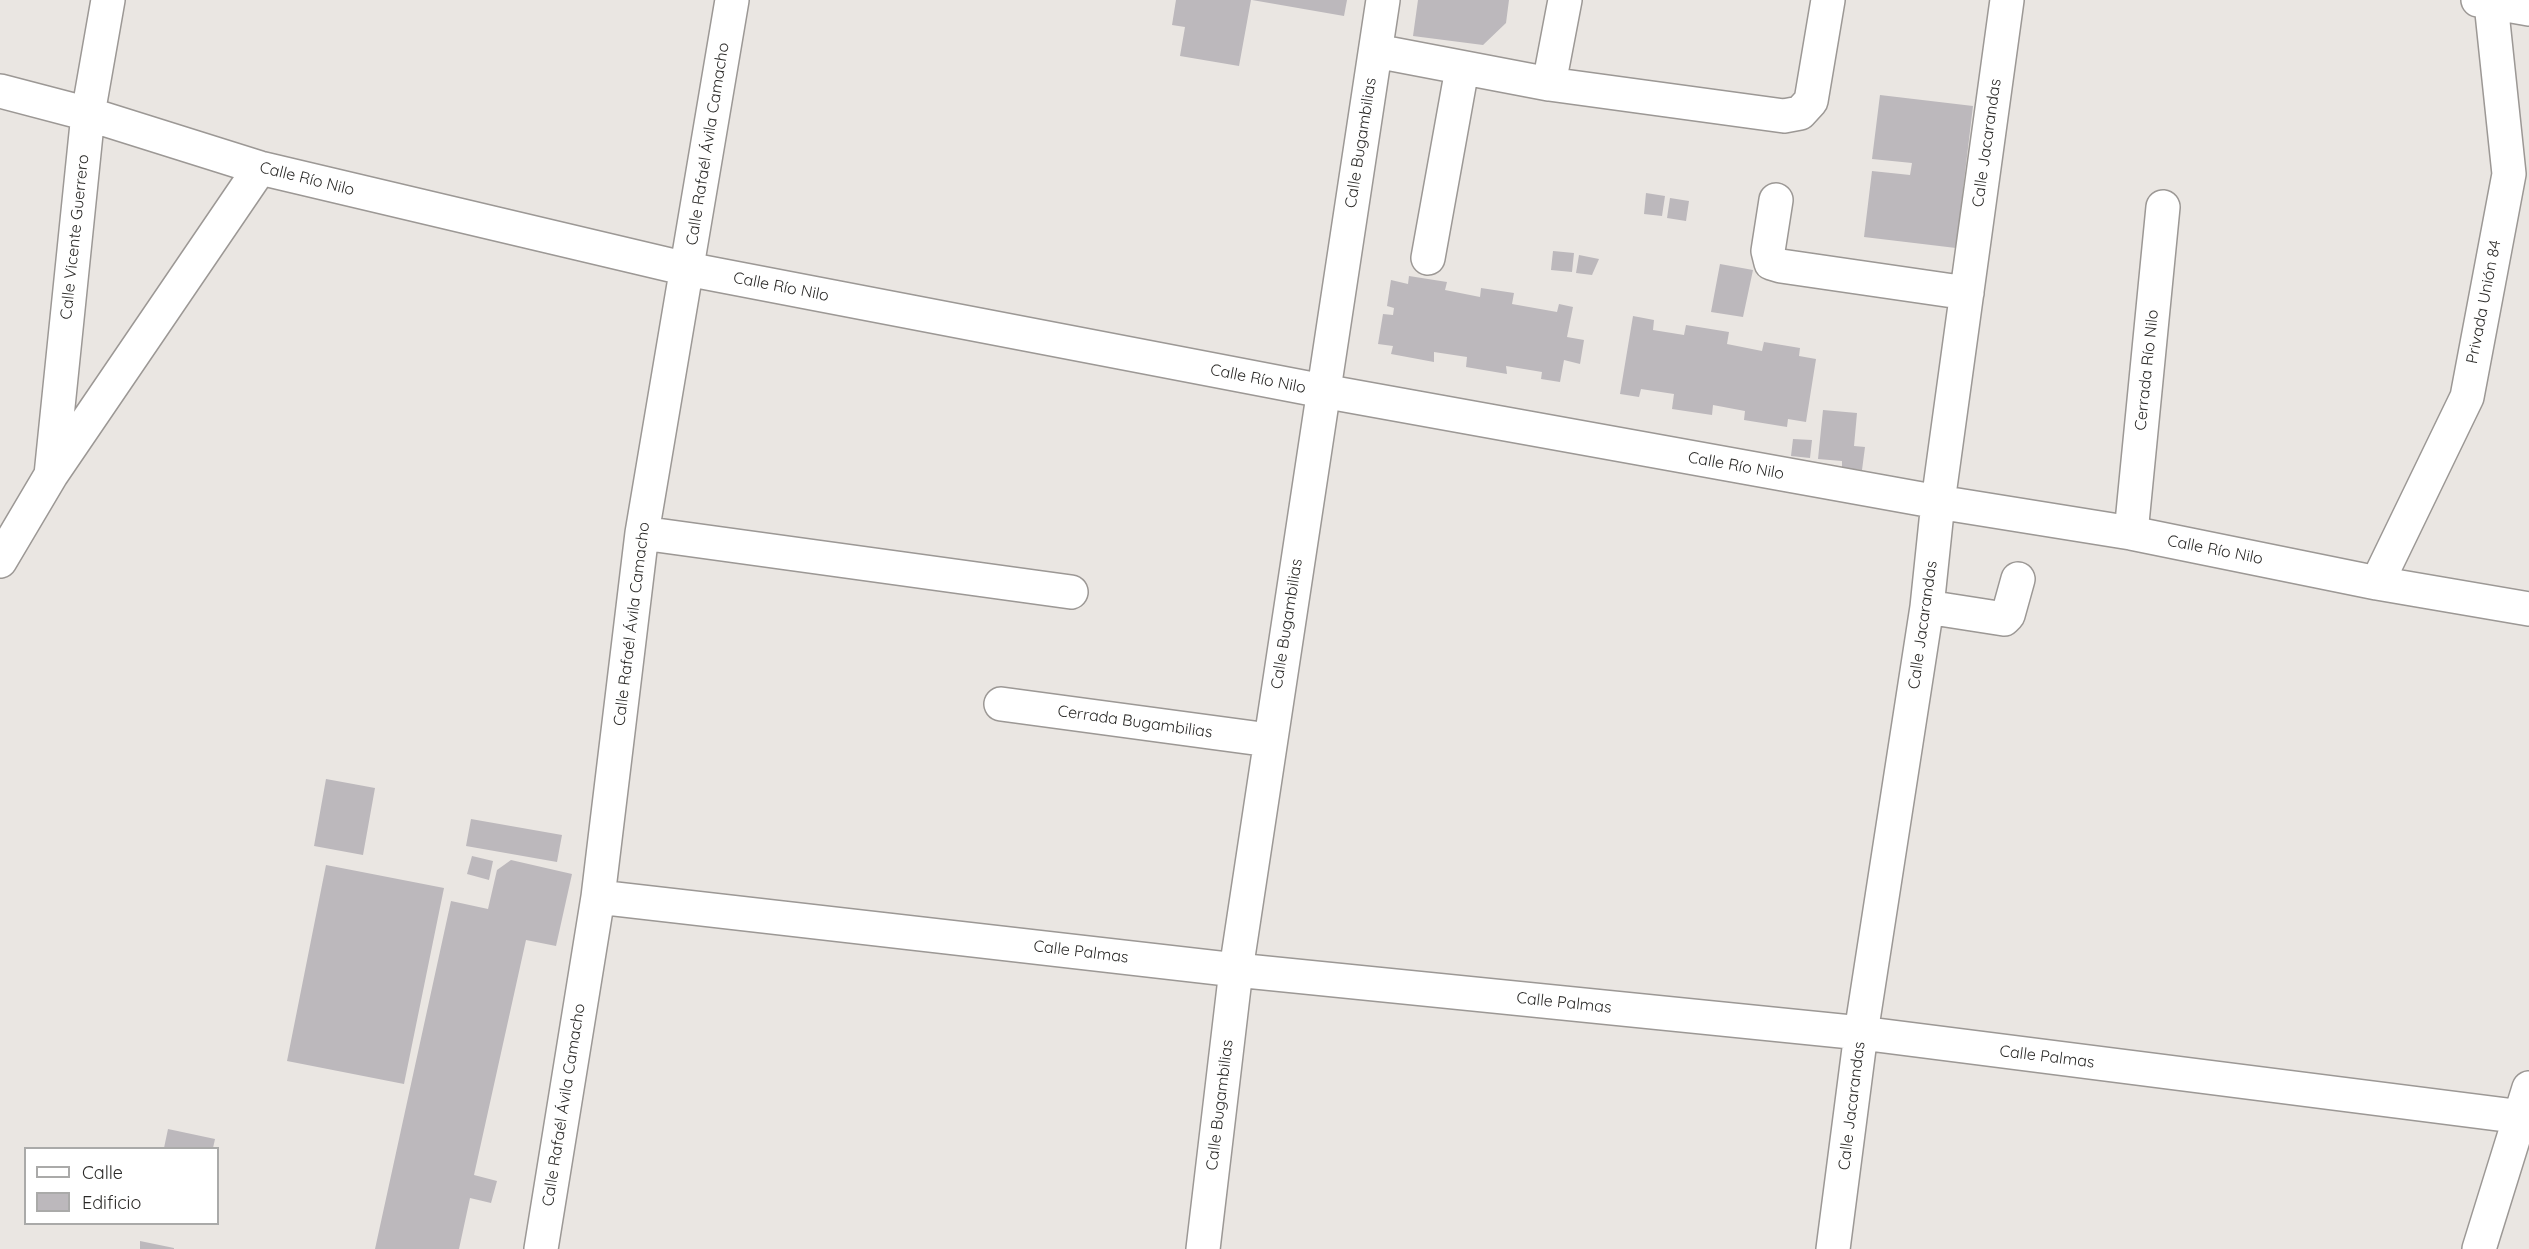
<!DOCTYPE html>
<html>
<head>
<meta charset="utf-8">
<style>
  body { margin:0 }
  #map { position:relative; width:2529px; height:1249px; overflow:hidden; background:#eae6e2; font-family:Quicksand,sans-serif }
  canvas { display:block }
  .legend { position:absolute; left:24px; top:1147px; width:195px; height:78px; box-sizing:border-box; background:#fff; border:2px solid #aaaaa9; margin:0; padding:8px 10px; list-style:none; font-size:18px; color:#2b2a28 }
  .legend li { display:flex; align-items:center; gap:12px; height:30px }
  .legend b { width:30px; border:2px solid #aaaaa9 }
</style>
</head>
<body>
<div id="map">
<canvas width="2529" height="1249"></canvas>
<ul class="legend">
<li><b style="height:8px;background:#fff"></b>Calle</li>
<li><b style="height:16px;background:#bcb8bc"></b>Edificio</li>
</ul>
</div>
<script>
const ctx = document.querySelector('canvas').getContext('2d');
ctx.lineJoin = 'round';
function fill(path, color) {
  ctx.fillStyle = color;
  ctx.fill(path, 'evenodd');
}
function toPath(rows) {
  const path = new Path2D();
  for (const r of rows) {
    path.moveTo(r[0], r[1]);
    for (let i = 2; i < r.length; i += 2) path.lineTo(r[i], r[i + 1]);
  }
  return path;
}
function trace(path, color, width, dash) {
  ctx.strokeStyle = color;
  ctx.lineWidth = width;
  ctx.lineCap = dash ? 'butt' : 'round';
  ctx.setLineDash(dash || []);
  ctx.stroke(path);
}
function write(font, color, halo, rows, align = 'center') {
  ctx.font = font + ' Quicksand,sans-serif';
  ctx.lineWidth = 6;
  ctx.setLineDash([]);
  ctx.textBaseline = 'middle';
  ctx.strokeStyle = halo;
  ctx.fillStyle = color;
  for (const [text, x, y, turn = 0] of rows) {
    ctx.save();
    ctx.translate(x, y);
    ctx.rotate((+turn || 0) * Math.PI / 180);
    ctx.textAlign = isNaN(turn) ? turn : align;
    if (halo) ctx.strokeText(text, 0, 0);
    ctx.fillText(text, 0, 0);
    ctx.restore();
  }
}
fill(toPath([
  [1176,0,1251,0,1239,66,1180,56,1185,27,1172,25],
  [1252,0,1347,0,1344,16],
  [1418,0,1509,0,1506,23,1483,45,1413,36],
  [1880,95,1973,106,1956,248,1864,237,1872,171,1910,175,1912,163,1872,159],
  [1646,193,1665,196,1662,216,1644,214],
  [1670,198,1689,201,1686,221,1667,218],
  [1553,251,1574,253,1572,272,1551,270],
  [1579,255,1599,259,1592,275,1576,273],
  [1720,264,1753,270,1743,317,1711,312],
  [1409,276,1447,282,1445,290,1480,297,1481,288,1514,293,1512,304,1557,312,1559,304,1573,307,1567,337,1584,340,1580,364,1564,360,1560,382,1541,379,1542,372,1506,366,1507,374,1466,367,1467,357,1434,352,1434,362,1391,354,1393,346,1378,344,1383,314,1393,315,1394,308,1387,306,1391,280,1408,284],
  [1633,316,1654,320,1653,330,1684,335,1686,325,1729,332,1727,344,1762,351,1764,342,1800,348,1799,356,1816,359,1806,422,1788,419,1787,427,1744,420,1745,411,1713,405,1712,415,1672,409,1674,394,1641,389,1639,397,1620,394],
  [1823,410,1857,413,1854,446,1865,447,1862,470,1842,468,1842,461,1818,459],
  [1793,439,1812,440,1810,458,1791,456],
  [326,779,375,788,363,855,314,846],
  [471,819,562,835,557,862,466,846],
  [472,856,493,861,489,880,467,874],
  [511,860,572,874,556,946,526,940,474,1175,497,1181,491,1203,470,1198,459,1249,375,1249,451,901,488,909,497,870],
  [326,865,444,888,404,1084,287,1061],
  [168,1129,215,1139,213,1148,164,1148],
  [140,1241,174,1248,174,1249,140,1249]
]), '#bcb8bc');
const minor = toPath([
  [2478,0,2529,9],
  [1376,51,1549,84,1784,116,1800,113,1811,101,1828,0],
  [1549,84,1565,0],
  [0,91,88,114,260,168,687,269,1323,391,1938,502,2131,533,2377,583,2529,609],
  [1776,200,1768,251,1771,263,1781,266,1967,293],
  [1428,258,1462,69],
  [51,475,88,114,108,0],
  [642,533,1071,592],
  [2131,533,2163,207],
  [0,561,51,475,260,168],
  [2377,583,2467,397,2509,174,2491,3],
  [1927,607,2004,619,2008,615,2018,579],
  [1001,704,1269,740],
  [598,897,1236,970,1861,1033,2529,1118],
  [541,1249,598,897,642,533,732,0],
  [1203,1249,1236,970,1383,0],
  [1833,1249,1861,1033,1927,607,1938,502,2007,0],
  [2479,1249,2529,1088]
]);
trace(minor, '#9c9895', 36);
trace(minor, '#fff', 33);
write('16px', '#2b2a28', '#fff', [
  ["Calle Bugambilias",1361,143,-81],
  ["Calle Jacarandas",1987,143,-82],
  ["Calle Rafaél Ávila Camacho",708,144,-81],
  ["Calle Río Nilo",307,179,14],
  ["Calle Vicente Guerrero",75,237,-84],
  ["Calle Río Nilo",781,287,11],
  ["Privada Unión 84",2484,302,-79],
  ["Cerrada Río Nilo",2147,370,-84],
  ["Calle Río Nilo",1258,379,11],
  ["Calle Río Nilo",1736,466,10],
  ["Calle Río Nilo",2215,550,11],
  ["Calle Rafaél Ávila Camacho",632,624,-83],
  ["Calle Bugambilias",1287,624,-81],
  ["Calle Jacarandas",1923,625,-82],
  ["Cerrada Bugambilias",1135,722,8],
  ["Calle Palmas",1081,952,7],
  ["Calle Palmas",1564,1003,6],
  ["Calle Palmas",2047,1057,7],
  ["Calle Rafaél Ávila Camacho",564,1105,-81],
  ["Calle Bugambilias",1220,1105,-83],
  ["Calle Jacarandas",1852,1106,-83]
]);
</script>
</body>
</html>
